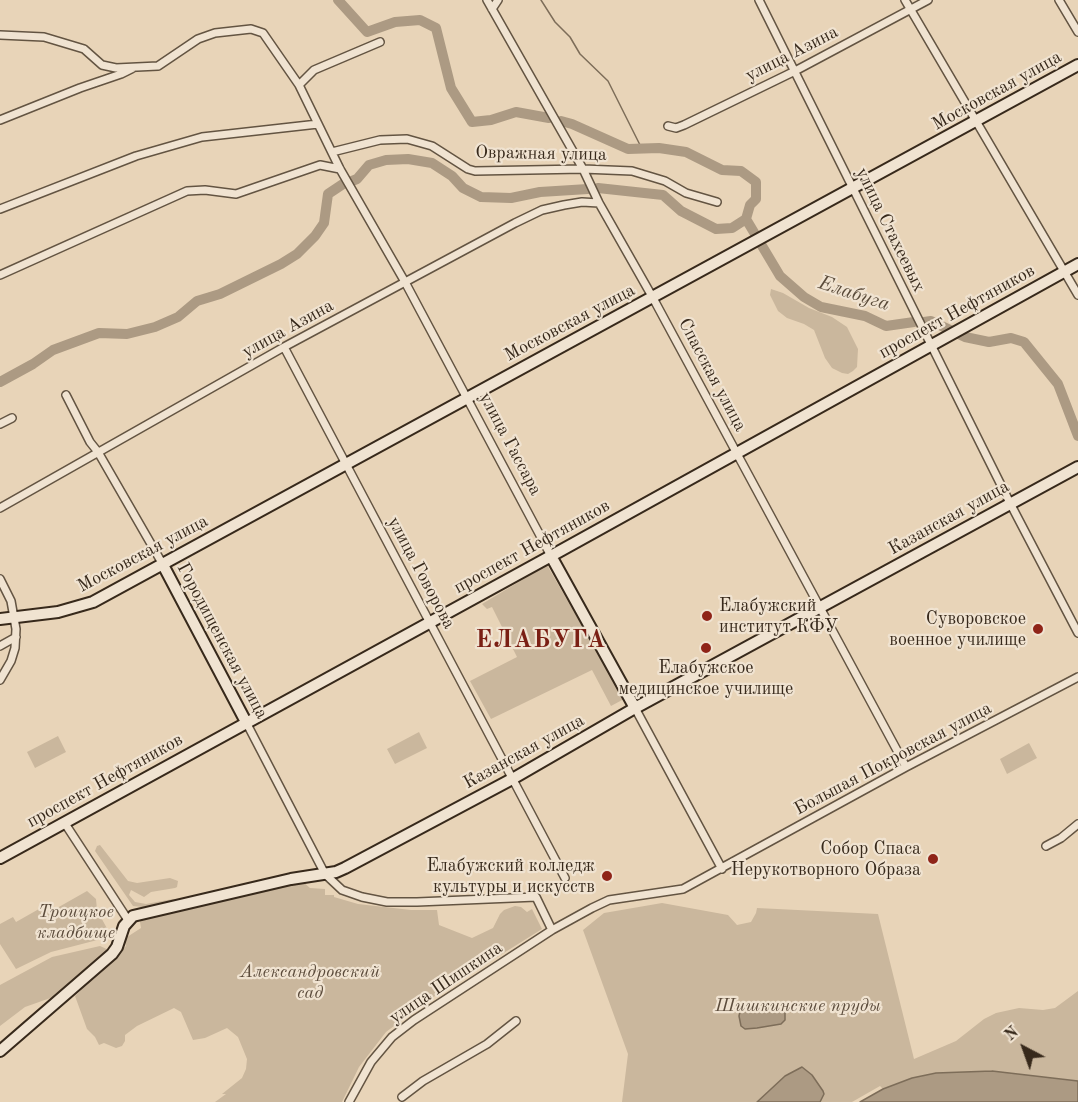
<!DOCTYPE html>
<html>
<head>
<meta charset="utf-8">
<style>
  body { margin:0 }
  #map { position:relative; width:1078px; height:1102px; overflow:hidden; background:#e8d4b8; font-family:"Old Standard TT",serif }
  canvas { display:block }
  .north { position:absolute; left:994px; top:1018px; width:60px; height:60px; -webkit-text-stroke:4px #f0e3d1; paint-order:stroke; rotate:319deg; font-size:16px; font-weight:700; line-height:24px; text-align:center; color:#37291b }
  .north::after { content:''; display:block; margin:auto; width:21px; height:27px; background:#37291b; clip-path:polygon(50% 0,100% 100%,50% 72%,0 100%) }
</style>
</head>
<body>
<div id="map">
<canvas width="1078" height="1102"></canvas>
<div class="north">N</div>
</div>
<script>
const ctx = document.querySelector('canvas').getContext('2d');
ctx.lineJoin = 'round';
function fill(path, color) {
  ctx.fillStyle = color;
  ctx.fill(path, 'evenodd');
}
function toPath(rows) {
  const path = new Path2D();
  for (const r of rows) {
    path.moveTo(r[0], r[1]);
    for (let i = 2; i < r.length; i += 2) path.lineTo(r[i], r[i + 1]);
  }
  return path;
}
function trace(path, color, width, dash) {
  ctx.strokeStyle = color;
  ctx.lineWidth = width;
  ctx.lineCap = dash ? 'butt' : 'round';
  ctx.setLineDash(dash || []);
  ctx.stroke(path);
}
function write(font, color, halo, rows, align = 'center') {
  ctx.font = font + ' "Old Standard TT",serif';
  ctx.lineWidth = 4.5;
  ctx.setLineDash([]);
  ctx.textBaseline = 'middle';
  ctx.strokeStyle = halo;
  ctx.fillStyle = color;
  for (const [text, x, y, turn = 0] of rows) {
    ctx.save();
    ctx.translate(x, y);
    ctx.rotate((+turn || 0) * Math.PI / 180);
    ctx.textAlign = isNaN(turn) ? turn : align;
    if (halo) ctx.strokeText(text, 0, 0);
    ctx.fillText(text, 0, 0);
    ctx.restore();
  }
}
fill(toPath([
  [771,289,783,293,809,308,832,317,847,327,858,349,857,367,853,371,848,374,842,373,832,368,825,358,814,330,804,324,787,318,778,311,770,295],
  [547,565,624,699,611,706,592,670,491,719,470,681,517,657,492,607,487,609,482,604],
  [419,732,427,748,395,764,387,749],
  [58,736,66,752,35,768,27,752],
  [1029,743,1037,758,1007,774,1000,759],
  [100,845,128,881,137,883,170,878,178,881,177,887,175,888,151,892,144,897,131,890,129,895,135,902,146,904,173,899,178,901,151,908,133,906,95,851,97,846],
  [302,881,310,888,325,889,325,895,334,895,334,897,358,904,411,910,437,910,439,925,472,938,493,928,500,914,504,910,515,906,521,907,527,912,532,909,542,929,427,1001,386,1032,359,1067,342,1102,215,1102,226,1094,222,1094,242,1078,246,1069,247,1059,238,1037,227,1028,205,1038,193,1040,181,1012,174,1008,137,1026,125,1035,125,1041,122,1046,116,1048,104,1043,99,1045,95,1037,87,1029,75,996,126,946,124,939,141,928,139,916],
  [87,891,96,899,97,910,110,934,109,937,51,952,16,969,0,944,0,924,13,917,16,922,46,905,50,912],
  [662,903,728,915,737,925,751,922,756,913,757,908,878,914,914,1059,956,1041,984,1019,996,1013,1019,1008,1043,1010,1055,1008,1078,991,1078,1081,992,1071,936,1073,912,1078,883,1089,880,1086,852,1102,622,1102,628,1054,583,930,604,913],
  [100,946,111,951,56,996,25,1007,0,1026,0,985,52,957]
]), '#cab79d');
const water = toPath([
  [775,1005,785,1010,785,1020,781,1024,757,1028,745,1029,741,1026,739,1016,741,1007,775,1005],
  [802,1067,812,1075,823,1091,824,1094,820,1102,757,1102,785,1076,802,1067],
  [992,1071,1078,1081,1078,1102,860,1102,883,1089,912,1078,936,1073,992,1071]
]);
fill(water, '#ac9a83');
trace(water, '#7d6d59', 1.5);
trace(toPath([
  [541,0,555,22,570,37,580,54,608,81,642,149]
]), '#7d6d59', 1.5);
trace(toPath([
  [338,0,367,32,395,22,420,20,436,28,451,88,472,122,491,120,516,112,549,118],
  [561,121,572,124,628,149,659,148,686,152,722,170,741,171,756,182,756,199,750,205,746,219,780,276,804,297,821,307,865,316,886,326,914,322],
  [352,181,357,179,369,165,386,160,408,159,432,163,452,176,463,188,481,197,511,198,540,192,588,189],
  [598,188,663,195,681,211,716,229,732,228,746,219],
  [924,322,931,321,965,337,989,342,1011,338,1024,342,1058,384,1078,436],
  [0,382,33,364,53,350,99,333,127,334,155,327,178,317,197,301,220,294,281,264,297,254,315,236,324,223,328,194,343,184]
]), '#ac9a83', 10);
const street = toPath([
  [487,0,583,169,599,203,653,298,906,767],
  [759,0,1010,503,1078,633],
  [905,0,1078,295],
  [1059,0,1078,32],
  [492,9,498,0],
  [0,35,44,37,84,49,102,65,116,68,158,66,198,39,215,33,251,29,263,33,299,85,340,169,405,282,551,556],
  [299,85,314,70,380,42],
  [0,120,80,88,121,74,133,68],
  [668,126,676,128,684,125,795,71,928,0],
  [332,152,380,140,407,139,432,146,468,169,475,171,583,169,632,171,665,181,686,193,717,202],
  [0,209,136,156,202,137,318,124],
  [0,275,187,191,205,190,236,194,320,165,340,169],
  [284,347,565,878],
  [66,395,90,442,98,452,162,563],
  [0,424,12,418],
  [0,508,284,347,515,223,542,210,564,205,582,202,599,203],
  [0,579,11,601,16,629,15,648,11,661,0,680],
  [0,646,16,637],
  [635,708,722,869],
  [246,722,325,874,342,890,362,897,387,902,417,902,536,897,552,930,592,908,609,900,683,889,906,767,1078,677],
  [64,822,128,920],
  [1046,846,1061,838,1078,824],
  [402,1097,423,1081,487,1044,516,1021],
  [349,1102,371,1062,392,1037,414,1020,552,930]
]);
const secondary = toPath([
  [551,556,635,708],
  [162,563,246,722],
  [0,619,58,612,93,602,1078,65],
  [0,858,551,556,1078,264],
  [0,1051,112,954,117,947,124,926,133,916,291,879,336,872,345,868,514,778,635,708,1078,467]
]);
trace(street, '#635442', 10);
trace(secondary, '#37291b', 14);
trace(street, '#f0e3d1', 7);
trace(secondary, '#f0e3d1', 10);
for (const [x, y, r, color] of [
  [707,616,6,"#8f2418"],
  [1038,629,6,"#8f2418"],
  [706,648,6,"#8f2418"],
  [933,859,6,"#8f2418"],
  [607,876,6,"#8f2418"]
]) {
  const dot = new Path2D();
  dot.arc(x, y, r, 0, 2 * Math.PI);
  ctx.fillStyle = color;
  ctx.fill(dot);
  trace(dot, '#f0e3d1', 2);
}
write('18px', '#37291b', '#f0e3d1', [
  ["улица Азина",792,54,-27],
  ["Московская улица",997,91,-29],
  ["Овражная улица",541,154,1],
  ["улица Стахеевых",890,230,64],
  ["проспект Нефтяников",957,312,-29],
  ["Московская улица",570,323,-28],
  ["улица Азина",288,329,-29],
  ["Спасская улица",712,375,62],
  ["улица Гассара",510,444,62],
  ["Казанская улица",949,518,-29],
  ["проспект Нефтяников",532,547,-29],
  ["Московская улица",143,554,-28],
  ["улица Говорова",421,573,62],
  ["Городищенская улица",222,641,62],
  ["Казанская улица",524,752,-29],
  ["Большая Покровская улица",893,759,-28],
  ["проспект Нефтяников",105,781,-29],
  ["улица Шишкина",446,983,-34]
]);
write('18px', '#37291b', '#f0e3d1', [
  ["Елабужский",719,606,"left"],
  ["институт КФУ",719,627,"left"],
  ["Суворовское",1026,619],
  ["военное училище",1026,640],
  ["Елабужское",706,668,"center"],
  ["медицинское училище",706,689,"center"],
  ["Собор Спаса",921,849],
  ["Нерукотворного Образа",921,870],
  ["Елабужский колледж",595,866],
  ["культуры и искусств",595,887]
], 'right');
write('italic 18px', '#5c4c3c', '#f0e3d1', [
  ["Троицкое",76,912],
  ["кладбище",76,933],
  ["Александровский",310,972],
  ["сад",310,993],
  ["Шишкинские пруды",798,1006]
]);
write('italic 20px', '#5a4b3a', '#f0e3d1', [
  ["Елабуга",854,294,18]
]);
ctx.letterSpacing = '1.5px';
write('bold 24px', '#7a1f14', '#f0e3d1', [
  ["ЕЛАБУГА",541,641]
]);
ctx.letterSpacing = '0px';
</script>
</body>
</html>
